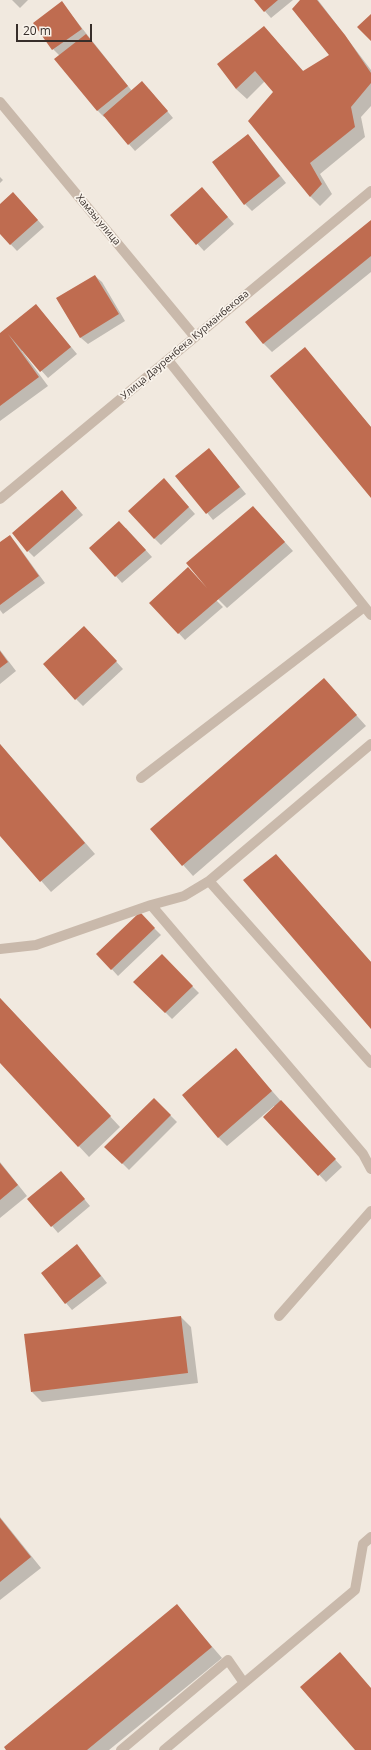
<!DOCTYPE html>
<html>
<head>
<meta charset="utf-8">
<style>
  body { margin:0 }
  #map { position:relative; width:371px; height:1750px; overflow:hidden; background:#f1e9df; font-family:"Open Sans",sans-serif }
  canvas { display:block }
  .scale { position:absolute; left:16px; top:24px; width:76px; height:18px; box-sizing:border-box; border:2px solid #372e2a; border-top:0; padding-left:5px; font-size:12px; line-height:14px; white-space:nowrap; color:#372e2a; -webkit-text-stroke:3px #f9f3eb; paint-order:stroke }
</style>
</head>
<body>
<div id="map">
<canvas width="371" height="1750"></canvas>
<div class="scale">20 m</div>
</div>
<script>
const ctx = document.querySelector('canvas').getContext('2d');
ctx.lineJoin = 'round';
function fill(path, color) {
  ctx.fillStyle = color;
  ctx.fill(path, 'evenodd');
}
function toPath(rows) {
  const path = new Path2D();
  for (const r of rows) {
    path.moveTo(r[0], r[1]);
    for (let i = 2; i < r.length; i += 2) path.lineTo(r[i], r[i + 1]);
  }
  return path;
}
function trace(path, color, width, dash) {
  ctx.strokeStyle = color;
  ctx.lineWidth = width;
  ctx.lineCap = dash ? 'butt' : 'round';
  ctx.setLineDash(dash || []);
  ctx.stroke(path);
}
function write(font, color, halo, rows, align = 'center') {
  ctx.font = font + ' "Open Sans",sans-serif';
  ctx.lineWidth = 3.5;
  ctx.setLineDash([]);
  ctx.textBaseline = 'middle';
  ctx.strokeStyle = halo;
  ctx.fillStyle = color;
  for (const [text, x, y, turn = 0] of rows) {
    ctx.save();
    ctx.translate(x, y);
    ctx.rotate((+turn || 0) * Math.PI / 180);
    ctx.textAlign = isNaN(turn) ? turn : align;
    if (halo) ctx.strokeText(text, 0, 0);
    ctx.fillText(text, 0, 0);
    ctx.restore();
  }
}
fill(toPath([
  [12,0,28,0,20,8],
  [255,0,293,0,271,18],
  [301,0,318,0,371,70,371,106,361,117,365,137,320,174,332,194,320,206,310,196,274,92,265,81,247,99,236,89,264,27,304,72,330,55],
  [62,3,132,91,149,89,173,118,135,151,105,117,104,117,98,111,56,60,60,56,53,49,34,23],
  [254,142,286,183,252,211,245,204],
  [0,177,3,180,0,183],
  [202,188,234,224,204,251,171,215],
  [20,200,44,227,17,251,0,233,0,205],
  [371,221,371,272,272,352,263,343],
  [95,276,102,282,125,321,88,344,81,338,58,299],
  [42,312,77,354,48,378,23,350,22,351,48,386,0,421,0,335],
  [305,349,371,427,371,497],
  [215,456,246,494,213,520,177,476],
  [170,486,195,514,161,545,154,538],
  [68,498,83,515,34,557,28,551],
  [253,507,293,551,227,608,214,595,213,597,223,607,185,640,151,603,209,588],
  [126,528,152,557,122,583,91,548],
  [9,536,16,543,45,583,3,614,0,610,0,543],
  [91,634,123,669,83,706,76,699],
  [0,650,16,671,0,684],
  [324,679,366,726,193,876,151,829],
  [0,744,95,854,51,892,0,834],
  [276,855,371,962,371,1027],
  [140,914,161,935,118,976,98,954],
  [162,956,199,993,172,1019,135,982],
  [0,998,120,1127,89,1157,0,1062],
  [236,1050,280,1100,342,1167,326,1182,265,1117,275,1107,274,1106,227,1146,218,1137],
  [154,1099,177,1122,129,1170,106,1147],
  [0,1162,27,1196,0,1218],
  [67,1178,90,1206,58,1233,29,1199],
  [83,1252,107,1283,72,1310,66,1303],
  [181,1317,191,1327,198,1383,42,1402,32,1392],
  [0,1517,41,1568,0,1600],
  [177,1606,222,1658,109,1750,7,1750]
]), '#0003');
fill(toPath([
  [254,0,278,0,264,12],
  [300,0,317,0,345,35,371,73,371,83,351,107,355,127,310,163,322,184,310,197,248,121,273,92,255,71,236,89,217,64,264,26,303,71,329,55,292,9],
  [62,1,82,29,52,50,33,23],
  [371,14,371,41,357,27],
  [86,34,128,86,97,111,54,59],
  [142,81,168,111,128,145,103,115],
  [248,134,280,176,244,205,212,162],
  [202,187,228,217,196,245,170,215],
  [13,192,38,220,10,245,0,234,0,204],
  [371,220,371,256,263,344,245,322],
  [95,275,119,314,80,338,56,298],
  [36,304,71,347,40,372,8,334,39,377,0,406,0,333],
  [305,347,371,427,371,498,270,376],
  [209,448,240,487,206,514,175,476],
  [164,478,189,507,154,539,128,511],
  [62,490,77,508,27,552,12,533],
  [253,506,285,542,178,634,149,603,188,567,207,588,186,563],
  [119,521,146,550,115,577,89,548],
  [10,535,39,576,0,605,0,542],
  [84,626,117,661,75,700,43,664],
  [0,651,8,662,0,668],
  [324,678,357,715,182,866,150,829],
  [0,744,85,843,40,882,0,836],
  [276,854,371,962,371,1029,243,880],
  [140,912,155,928,111,970,96,954],
  [162,954,193,986,165,1013,133,982],
  [0,998,111,1116,78,1147,0,1063],
  [236,1048,272,1091,218,1138,182,1095],
  [154,1098,171,1115,122,1164,104,1147],
  [281,1100,336,1159,318,1176,263,1117],
  [0,1163,18,1185,0,1200],
  [61,1171,85,1199,51,1227,27,1199],
  [77,1244,101,1276,65,1304,41,1273],
  [181,1316,188,1373,31,1392,24,1334],
  [0,1518,31,1557,0,1582],
  [177,1604,212,1647,87,1750,6,1750,4,1747],
  [340,1652,371,1688,371,1750,355,1750,300,1687]
]), '#bf6c50');
trace(toPath([
  [168,360,371,615],
  [141,778,364,607],
  [209,881,371,1063],
  [151,905,363,1154,371,1169],
  [0,949,36,945,151,905,184,896,209,881,371,744],
  [279,1316,371,1211],
  [121,1750,228,1660,244,1683],
  [164,1750,355,1590,363,1544,371,1537]
]), '#c9b9ab', 10);
trace(toPath([
  [0,102,195,337],
  [0,499,371,191]
]), '#c9b9ab', 10);
write('10px', '#372e2a', '#f9f3eb', [
  ["Хамзы улица",98,220,50],
  ["Улица Дауренбека Курманбекова",185,345,-40]
]);
</script>
</body>
</html>
